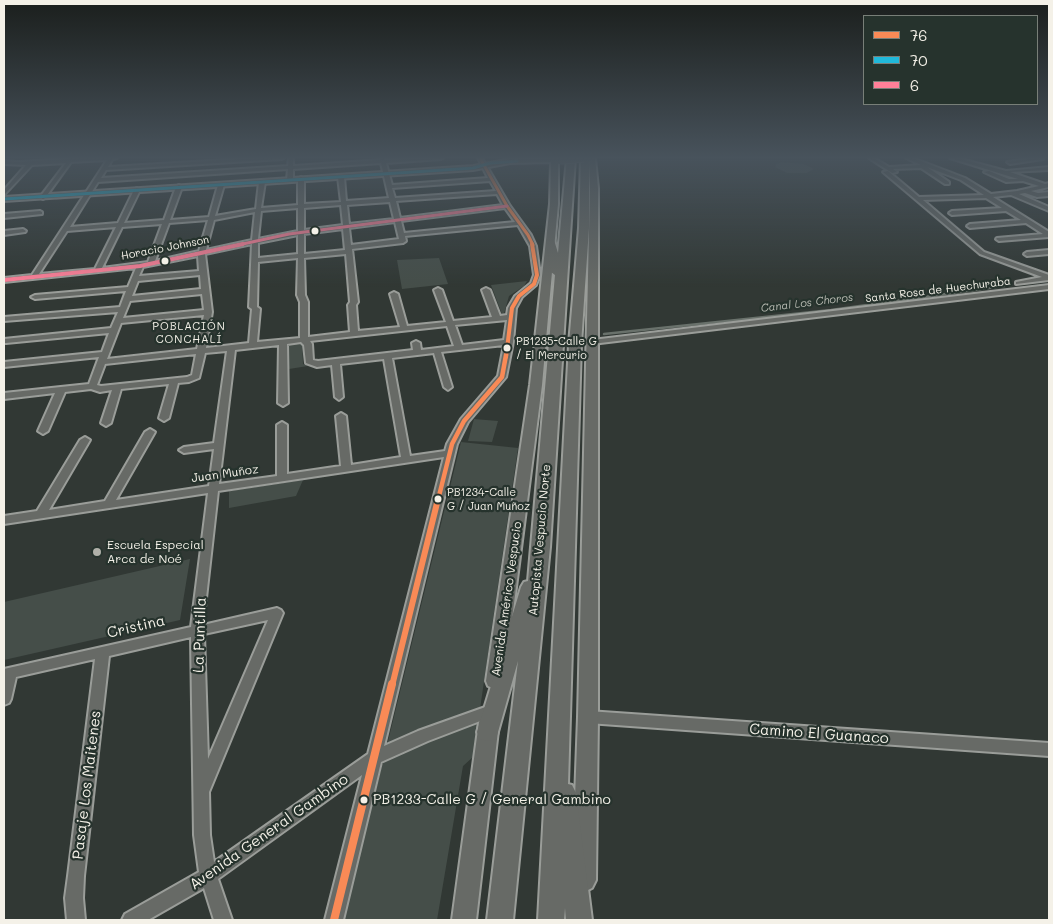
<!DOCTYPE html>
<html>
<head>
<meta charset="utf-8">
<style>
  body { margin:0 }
  #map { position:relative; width:1053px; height:924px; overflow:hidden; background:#313834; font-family:Mali,sans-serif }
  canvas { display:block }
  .frame { position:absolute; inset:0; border:5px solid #f4f1e8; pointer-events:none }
  .legend { position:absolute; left:863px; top:15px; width:175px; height:90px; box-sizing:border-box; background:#26332d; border:1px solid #787f78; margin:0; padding:6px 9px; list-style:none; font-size:15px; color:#f4f1e8 }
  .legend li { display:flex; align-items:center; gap:10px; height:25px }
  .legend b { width:25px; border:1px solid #787f78 }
</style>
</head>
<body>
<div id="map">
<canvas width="1053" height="924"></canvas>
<div class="frame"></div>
<ul class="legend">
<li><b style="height:6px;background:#f98a56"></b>76</li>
<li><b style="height:6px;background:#20b9da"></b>70</li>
<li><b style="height:6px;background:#ff8098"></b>6</li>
</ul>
</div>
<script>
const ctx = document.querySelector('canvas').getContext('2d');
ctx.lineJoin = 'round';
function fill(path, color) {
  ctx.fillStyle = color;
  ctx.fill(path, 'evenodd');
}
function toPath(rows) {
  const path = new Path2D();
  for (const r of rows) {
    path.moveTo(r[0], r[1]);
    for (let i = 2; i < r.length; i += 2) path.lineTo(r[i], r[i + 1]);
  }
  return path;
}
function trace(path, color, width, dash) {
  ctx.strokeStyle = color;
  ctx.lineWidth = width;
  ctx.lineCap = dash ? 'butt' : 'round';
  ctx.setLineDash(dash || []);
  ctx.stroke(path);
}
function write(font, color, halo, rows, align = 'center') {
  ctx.font = font + ' Mali,sans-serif';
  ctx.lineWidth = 4.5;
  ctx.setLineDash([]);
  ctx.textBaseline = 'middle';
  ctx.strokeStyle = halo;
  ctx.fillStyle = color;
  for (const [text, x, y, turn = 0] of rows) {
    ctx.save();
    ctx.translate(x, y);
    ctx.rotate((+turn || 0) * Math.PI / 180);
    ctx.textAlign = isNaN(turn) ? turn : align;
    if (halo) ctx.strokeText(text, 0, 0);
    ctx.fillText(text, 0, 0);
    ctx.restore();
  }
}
fill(toPath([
  [782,162,804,164,814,169,807,173,787,173,775,167,776,164],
  [383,175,383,178,55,200,57,197],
  [439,258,448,284,402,289,397,260],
  [527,281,524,286,509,296,503,317,491,285],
  [302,343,303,364,308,366,289,369,289,345],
  [474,419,498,421,492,442,468,441],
  [461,442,518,448,473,757,463,766,437,920,341,920,379,778],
  [303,480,296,496,229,508,229,491],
  [190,559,180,620,4,660,4,602]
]), '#454e49');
trace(toPath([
  [604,334,831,310,1011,285]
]), '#69716b', 2.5);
const minor = toPath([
  [69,158,117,158,112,160,108,167,258,158,284,158,282,159,106,170,101,178,288,166,289,158,293,158,293,166,380,160,380,158,384,158,385,160,443,158,441,159,386,163,392,185,488,178,478,158,482,158,510,206,531,235,536,246,540,275,536,285,522,297,516,308,513,342,506,377,468,422,457,444,384,746,418,731,491,705,496,707,498,711,496,715,428,741,381,762,343,920,325,920,362,775,218,879,232,920,214,920,204,888,148,920,122,920,125,914,199,872,194,835,191,637,109,656,84,876,83,898,85,920,67,920,65,898,68,876,95,659,16,677,11,699,9,703,4,705,4,669,191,627,208,493,4,524,4,516,37,511,80,440,85,437,90,440,49,510,105,501,145,432,150,429,155,432,116,500,209,486,214,449,184,453,179,450,184,447,214,443,227,351,205,353,199,378,189,382,178,383,169,418,164,421,159,418,169,384,121,389,111,423,106,426,101,423,112,390,100,392,91,389,65,392,48,431,43,434,38,431,55,393,4,399,4,393,89,384,99,357,4,367,4,362,102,352,109,333,6,343,4,343,4,339,111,328,118,312,4,321,4,317,120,307,126,291,35,299,31,297,35,295,128,287,136,268,4,282,4,278,32,275,107,160,71,162,45,198,43,199,40,197,66,163,32,165,4,195,4,190,26,165,4,164,4,161,18,162,68,159,69,158],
  [381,163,389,198,346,201,344,177,341,175,338,177,341,202,304,204,304,179,301,177,298,179,298,205,261,208,265,182,262,180,259,182,256,209,215,216,224,185,221,183,218,185,209,217,170,220,182,187,179,185,176,187,164,220,124,223,140,190,137,188,134,190,118,223,70,227,98,182,288,169,287,180,290,182,293,180,293,169,381,163],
  [490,181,496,191,395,198,392,188,490,181],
  [497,194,503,205,400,218,396,201,497,194],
  [390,202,394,219,349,224,347,205,390,202],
  [341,205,343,225,304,230,304,208,341,205],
  [298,208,298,231,258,239,261,211,298,208],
  [505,208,515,222,404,233,401,221,505,208],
  [255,212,252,240,206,250,214,220,255,212],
  [208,220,199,251,155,261,169,223,208,220],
  [395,222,399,239,351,245,349,228,395,222],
  [162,224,148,262,102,268,122,227,162,224],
  [518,225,530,246,534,275,531,283,515,296,508,308,507,315,500,316,490,290,486,288,482,290,492,317,453,321,442,290,438,288,434,290,446,322,407,326,398,294,394,292,390,294,400,327,358,331,356,305,358,302,352,249,403,243,406,241,405,236,518,225],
  [116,227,95,269,39,274,67,231,116,227],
  [343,229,345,250,304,254,304,234,343,229],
  [298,235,298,254,258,258,258,243,298,235],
  [252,244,249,307,252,309,249,343,206,348,212,312,205,254,252,244],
  [346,254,350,302,348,305,350,332,308,337,308,302,305,295,304,258,346,254],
  [198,256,199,271,139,276,143,267,198,256],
  [298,258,297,295,300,302,300,338,257,342,260,309,257,307,258,262,298,258],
  [200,275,201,289,132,296,138,281,200,275],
  [202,294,204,310,123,318,130,301,202,294],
  [204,315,197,349,107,359,121,323,204,315],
  [507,320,504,340,462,345,455,325,507,320],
  [447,326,454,346,421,350,420,343,416,341,412,343,413,350,318,361,313,360,312,344,310,341,447,326],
  [301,342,304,345,306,363,317,367,332,365,335,397,339,400,343,397,340,364,384,359,401,457,351,465,346,416,341,413,336,416,341,466,287,474,287,425,282,422,277,425,277,476,219,484,235,350,279,345,278,403,283,406,288,403,287,344,301,342],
  [504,345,498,376,461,419,447,444,445,451,410,456,392,358,434,353,444,387,448,390,452,387,441,352,504,345],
  [196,354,192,375,187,377,101,386,97,385,105,364,196,354],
  [444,457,368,754,214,862,210,835,209,792,283,613,281,610,277,608,203,625,218,491,444,457],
  [268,620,208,759,204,634,268,620],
  [869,158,874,158,889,167,921,165,906,158,913,158,965,178,991,194,1017,191,1039,186,1023,181,1006,182,984,172,989,171,1009,179,1018,179,950,158,958,158,1006,171,1049,167,1049,170,1010,172,1045,184,1049,183,1049,187,1031,191,1038,193,1049,192,1049,196,1037,197,1025,193,1019,194,1049,207,1049,211,1011,195,993,197,1049,232,1049,237,999,241,996,239,997,238,1043,234,1026,223,970,228,967,226,970,224,1021,220,1006,211,952,215,949,213,952,211,1002,208,986,198,923,200,984,252,1049,275,1049,280,1016,284,1016,282,1042,277,980,254,883,172,888,171,919,197,984,195,961,180,927,167,949,182,949,184,945,184,921,168,893,169,897,172,892,173,869,158],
  [1036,158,1043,159,1010,164,1007,162,1036,158],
  [40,211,42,212,42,214,4,218,4,214,40,211],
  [23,229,26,231,25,232,4,235,4,231,23,229],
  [1049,250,1049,254,1027,256,1024,254,1027,252,1049,250],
  [1049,285,1049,289,592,344,588,342,592,340,1049,285],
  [588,711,1049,743,1049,756,588,723,583,721,581,717,583,713,588,711]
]);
const major = toPath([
  [589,158,595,158,598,188,598,717,596,880,592,888,584,892,576,888,572,880,578,717,590,188,589,158],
  [510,159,560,158,563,160,558,162,558,204,542,385,504,681,502,686,495,689,488,686,486,681,530,385,550,204,551,162,510,163,473,170,4,201,4,197,473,166,510,159],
  [489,714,496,716,499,722,476,920,452,920,479,722,482,716,489,714]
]);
const highway = toPath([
  [567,158,575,158,550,547,513,920,487,920,518,661,496,739,488,741,480,739,477,732,521,587,524,582,528,581,555,275,551,272,546,242,551,239,554,240,558,253,567,158],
  [581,158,589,158,589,228,581,344,568,784,572,785,576,793,592,920,566,920,565,908,564,920,538,920,569,344,579,228,581,158]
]);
trace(minor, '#9a9d99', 4);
trace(major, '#9a9d99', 4);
trace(highway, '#9a9d99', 4);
fill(minor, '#676a66');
fill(major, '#676a66');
fill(highway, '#676a66');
const majorBridge = toPath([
  [560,160,584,158]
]);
trace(majorBridge, '#9a9d99', 9, []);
trace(majorBridge, '#676a66', 8);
trace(toPath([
  [480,158,507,206,528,235,533,245]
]), '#f98a56', 3);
trace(toPath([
  [506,357,512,308,519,296,534,284,537,275,532,244]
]), '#f98a56', 4);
trace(toPath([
  [438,500,452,444,464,421,502,377,506,355]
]), '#f98a56', 4.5);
trace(toPath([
  [392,686,438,499]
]), '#f98a56', 6);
trace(toPath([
  [334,920,392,684]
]), '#f98a56', 8);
trace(toPath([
  [4,199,473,168,490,163,517,161]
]), '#20b9da', 3);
trace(toPath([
  [238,245,289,234,507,206]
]), '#ff8098', 3);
trace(toPath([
  [4,280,140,266,243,244]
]), '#ff8098', 4);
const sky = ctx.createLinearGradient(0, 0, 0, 287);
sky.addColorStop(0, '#1b1f1d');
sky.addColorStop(0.55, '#48535c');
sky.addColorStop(1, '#48535c00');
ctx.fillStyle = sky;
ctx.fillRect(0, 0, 1053, 287);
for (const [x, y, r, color] of [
  [315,231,4.5,"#f4f1e8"],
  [165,261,4.5,"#f4f1e8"],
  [507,348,4.5,"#f4f1e8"],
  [438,499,4.5,"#f4f1e8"],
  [97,552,5,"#b0b0a9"],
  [364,800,4.5,"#f4f1e8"]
]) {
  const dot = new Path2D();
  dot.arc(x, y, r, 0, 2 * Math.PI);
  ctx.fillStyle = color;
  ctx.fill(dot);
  trace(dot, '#26332d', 2);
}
write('11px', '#f4f1e8', '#26332d', [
  ["Horacio Johnson",165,248,-11],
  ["Santa Rosa de Huechuraba",938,290,-7]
]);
write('italic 11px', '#b8bab2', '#26332d', [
  ["Canal Los Choros",807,303,-7]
]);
ctx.letterSpacing = '1px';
write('11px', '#f4f1e8', '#26332d', [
  ["POBLACIÓN",189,327],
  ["CONCHALÍ",189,340]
]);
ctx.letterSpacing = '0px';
write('11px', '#f4f1e8', '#26332d', [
  ["PB1235-Calle G",516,342],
  ["/ El Mercurio",516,356],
  ["PB1234-Calle",447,493],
  ["G / Juan Muñoz",447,507]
], 'left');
write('12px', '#f4f1e8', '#26332d', [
  ["Juan Muñoz",225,474,-8],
  ["Autopista Vespucio Norte",540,540,-85],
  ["Avenida Américo Vespucio",507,599,-82]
]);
write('12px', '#f4f1e8', '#26332d', [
  ["Escuela Especial",107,545],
  ["Arca de Noé",107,559]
], 'left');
write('14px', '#f4f1e8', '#26332d', [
  ["PB1233-Calle G / General Gambino",373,800]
], 'left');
write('15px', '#f4f1e8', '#26332d', [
  ["Cristina",136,627,-13],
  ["La Puntilla",200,635,-88],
  ["Camino El Guanaco",819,734,4],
  ["Pasaje Los Maitenes",87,785,-83],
  ["Avenida General Gambino",269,832,-35]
]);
</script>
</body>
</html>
